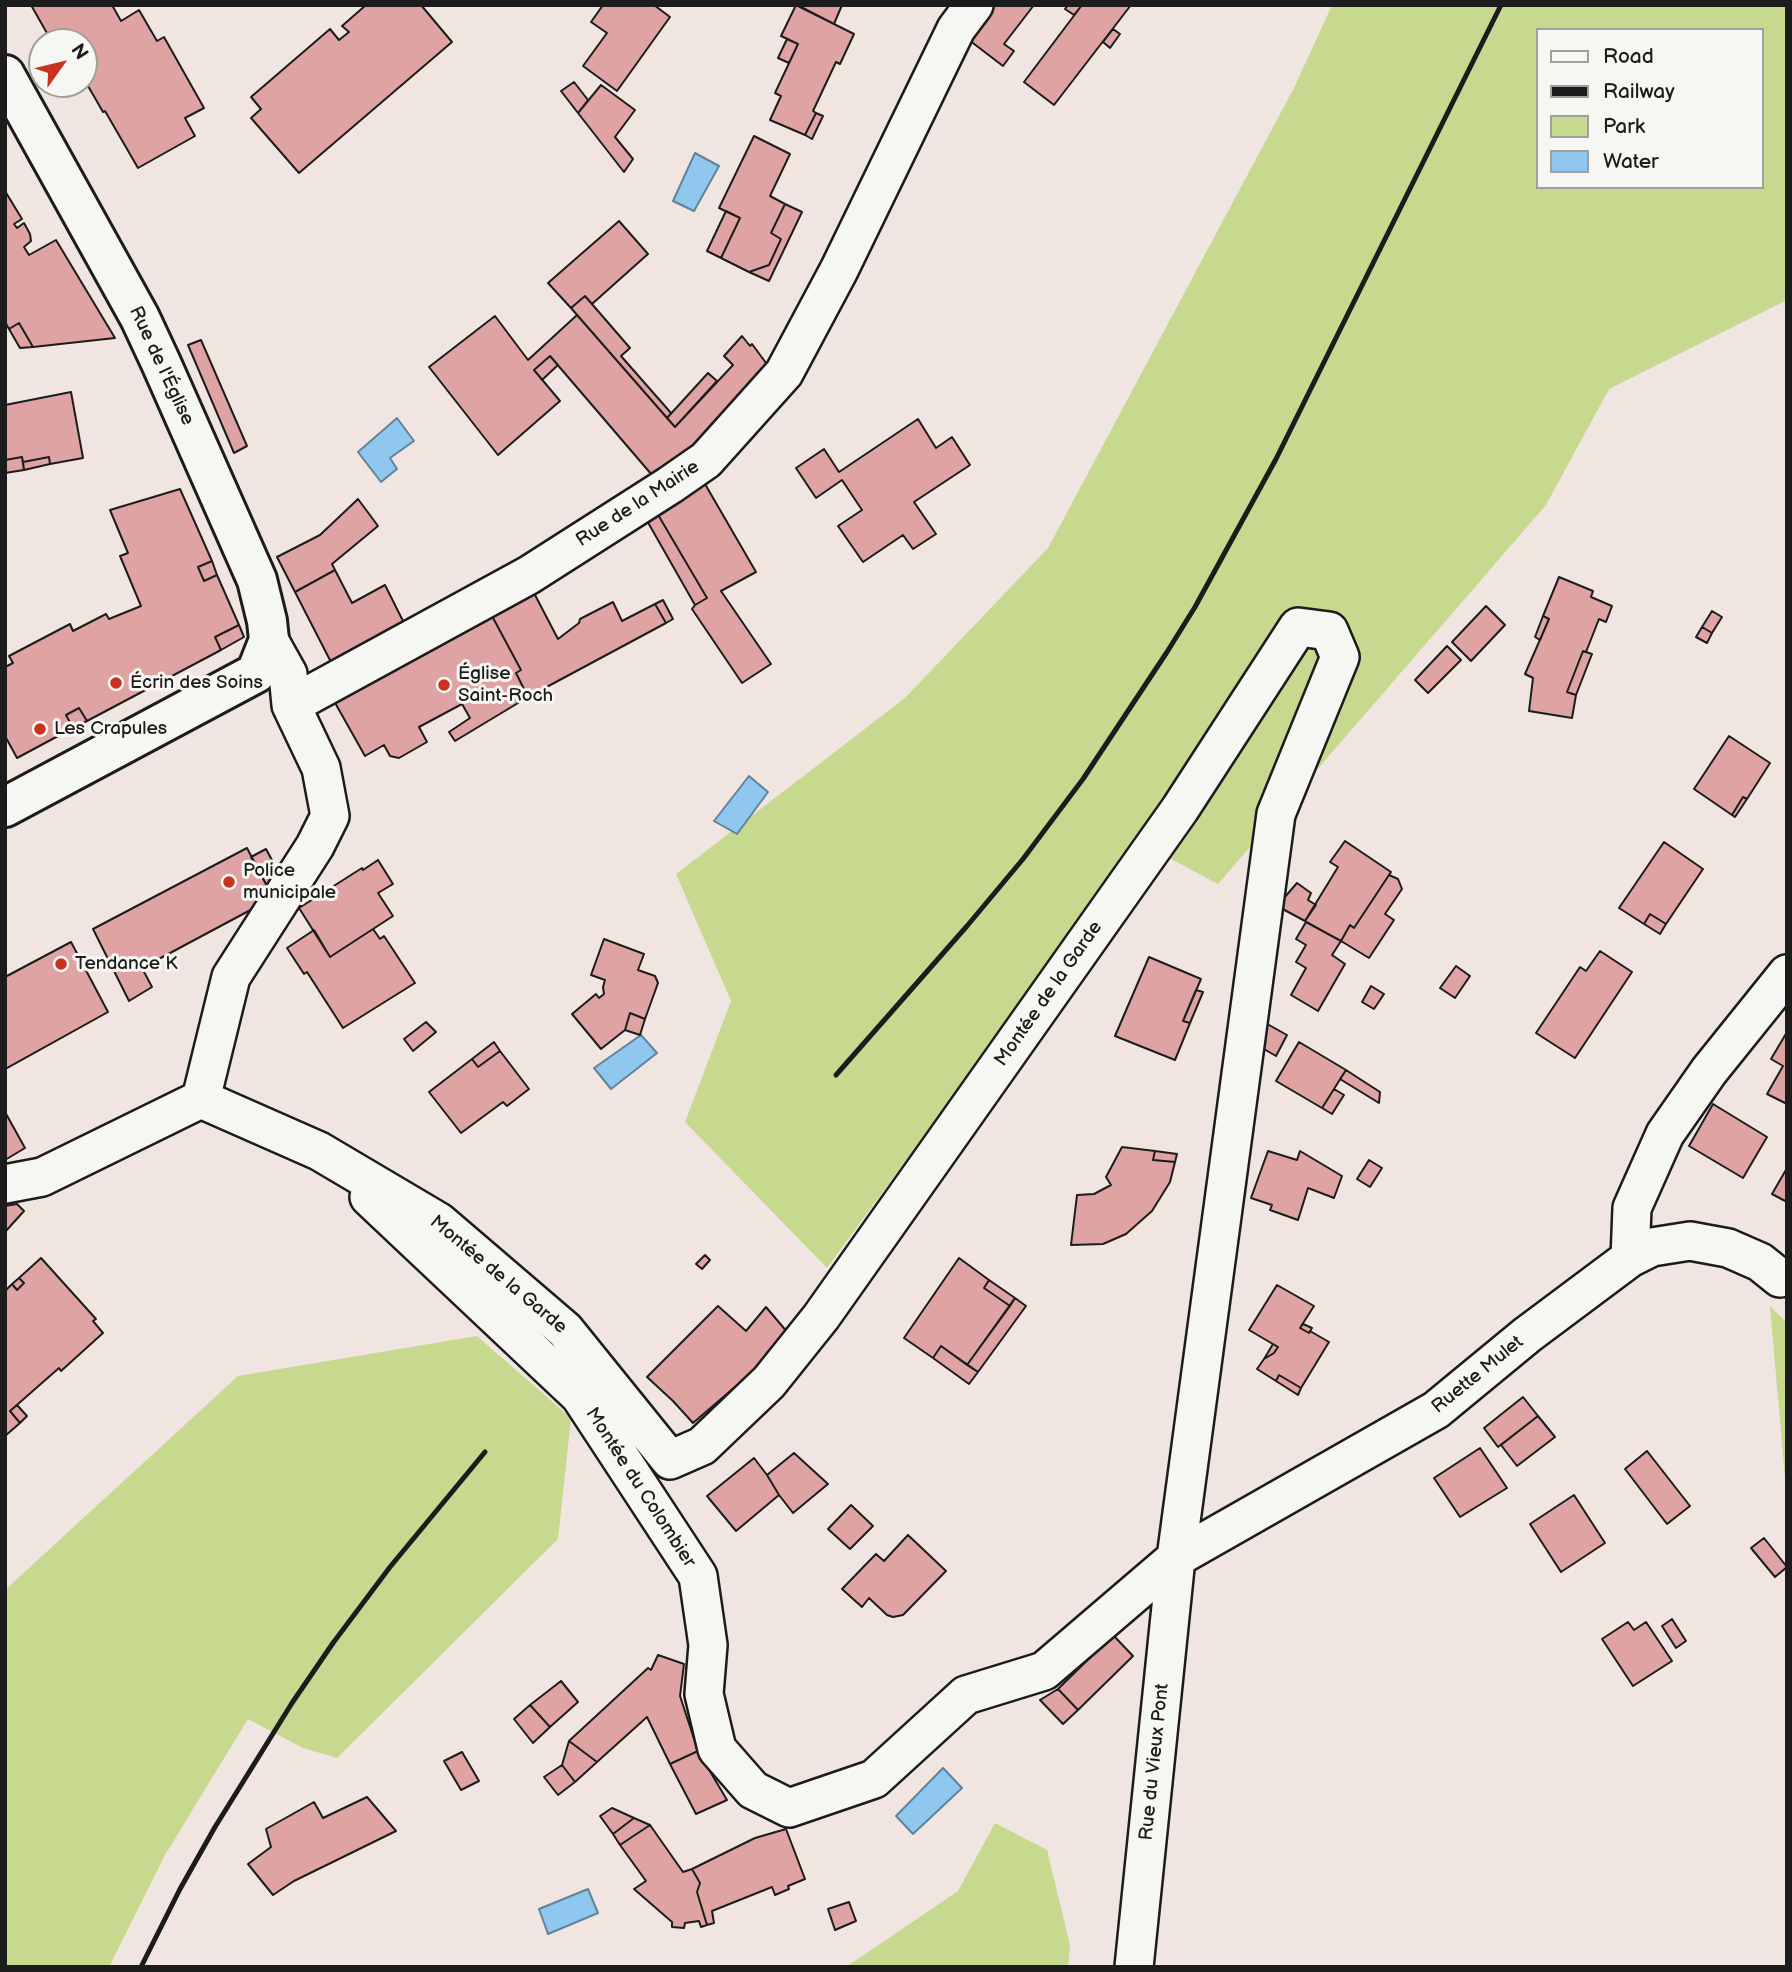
<!DOCTYPE html>
<html>
<head>
<meta charset="utf-8">
<style>
  body { margin:0 }
  #map { position:relative; width:1792px; height:1972px; overflow:hidden; background:#f1e5e2; font-family:"Balsamiq Sans",sans-serif }
  canvas { display:block }
  .frame { position:absolute; inset:0; border:7px solid #1c1c1c; pointer-events:none }
  .legend { position:absolute; left:1536px; top:28px; width:228px; height:161px; box-sizing:border-box; background:#f6f6f2; border:2px solid #9f9f9c; margin:0; padding:9px 12px; list-style:none; font-size:21px; color:#1c1c1c }
  .legend li { display:flex; align-items:center; gap:14px; height:35px }
  .legend b { width:35px; border:2px solid #9f9f9c }
  .north { position:absolute; left:28px; top:28px; width:70px; height:70px; box-sizing:border-box; background:#f6f6f2; border:2px solid #9f9f9c; border-radius:50%; rotate:56deg; font-size:19px; font-weight:700; line-height:28px; text-align:center; color:#1c1c1c }
  .north::after { content:''; display:block; margin:auto; width:24px; height:32px; background:#c8321e; clip-path:polygon(50% 0,100% 100%,50% 72%,0 100%) }
</style>
</head>
<body>
<div id="map">
<canvas width="1792" height="1972"></canvas>
<div class="frame"></div>
<ul class="legend">
<li><b style="height:9px;background:#f6f6f2"></b>Road</li>
<li><b style="height:9px;background:#1c1c1c"></b>Railway</li>
<li><b style="height:19px;background:#c7d98e"></b>Park</li>
<li><b style="height:19px;background:#8fc7ee"></b>Water</li>
</ul>
<div class="north">N</div>
</div>
<script>
const ctx = document.querySelector('canvas').getContext('2d');
ctx.lineJoin = 'round';
function fill(path, color) {
  ctx.fillStyle = color;
  ctx.fill(path, 'evenodd');
}
function toPath(rows) {
  const path = new Path2D();
  for (const r of rows) {
    path.moveTo(r[0], r[1]);
    for (let i = 2; i < r.length; i += 2) path.lineTo(r[i], r[i + 1]);
  }
  return path;
}
function trace(path, color, width, dash) {
  ctx.strokeStyle = color;
  ctx.lineWidth = width;
  ctx.lineCap = dash ? 'butt' : 'round';
  ctx.setLineDash(dash || []);
  ctx.stroke(path);
}
function write(font, color, halo, rows, align = 'center') {
  ctx.font = font + ' "Balsamiq Sans",sans-serif';
  ctx.lineWidth = 6;
  ctx.setLineDash([]);
  ctx.textBaseline = 'middle';
  ctx.strokeStyle = halo;
  ctx.fillStyle = color;
  for (const [text, x, y, turn = 0] of rows) {
    ctx.save();
    ctx.translate(x, y);
    ctx.rotate((+turn || 0) * Math.PI / 180);
    ctx.textAlign = isNaN(turn) ? turn : align;
    if (halo) ctx.strokeText(text, 0, 0);
    ctx.fillText(text, 0, 0);
    ctx.restore();
  }
}
fill(toPath([
  [1332,5,1787,5,1787,300,1609,389,1546,505,1218,884,1139,842,827,1268,685,1122,731,1001,676,874,905,698,1048,548,1295,86],
  [1538,30,1762,30,1762,187,1538,187],
  [1770,1306,1787,1323,1787,1501],
  [477,1336,571,1418,558,1539,337,1758,303,1748,248,1719,165,1855,109,1967,5,1967,5,1590,238,1376],
  [995,1823,1047,1850,1070,1945,1068,1967,846,1967,958,1891]
]), '#c7d98e');
const water = toPath([
  [695,153,719,166,694,211,673,201,695,153],
  [397,418,414,441,390,458,397,469,381,482,358,452,397,418],
  [749,776,768,792,737,834,714,821,749,776],
  [641,1035,657,1053,611,1089,594,1068,641,1035],
  [943,1768,962,1788,913,1834,896,1816,943,1768],
  [588,1889,598,1913,548,1934,539,1909,588,1889]
]);
fill(water, '#8fc7ee');
trace(water, '#61839a', 2);
const building = toPath([
  [31,5,112,5,121,21,139,10,157,41,164,37,204,108,185,118,195,136,138,168,105,111,103,112,84,79,84,42,52,42,31,5],
  [366,5,421,5,452,42,299,173,251,118,261,109,251,97,330,29,339,40,349,32,342,26,366,5],
  [603,5,654,5,670,17,617,91,583,66,607,33,591,22,603,5],
  [796,5,854,34,840,64,836,62,813,111,816,113,805,135,770,120,781,96,775,93,798,44,781,36,796,5],
  [802,5,842,5,834,24,801,7,802,5],
  [989,5,1034,5,1004,44,1014,51,1003,66,965,37,989,5],
  [1068,5,1082,5,1074,15,1065,9,1068,5],
  [1082,5,1131,5,1054,105,1024,82,1082,5],
  [1113,29,1120,34,1110,48,1103,42,1113,29],
  [787,39,798,44,789,63,778,58,787,39],
  [574,82,588,100,578,113,561,91,574,82],
  [601,85,635,110,615,137,633,159,624,172,578,113,601,85],
  [816,113,823,116,812,139,805,135,816,113],
  [754,136,790,154,770,196,785,204,771,233,781,239,769,265,749,272,721,258,740,218,719,208,754,136],
  [5,191,22,219,14,224,17,228,24,223,30,234,31,241,24,247,29,255,56,240,115,338,33,347,19,323,9,329,5,322,5,191],
  [785,204,802,212,769,281,749,272,769,265,781,239,771,233,785,204],
  [726,211,740,218,721,258,707,251,726,211],
  [619,221,648,254,592,304,585,296,571,308,548,283,619,221],
  [585,296,630,348,621,356,671,413,667,418,571,308,585,296],
  [577,315,675,427,733,365,724,356,742,336,750,346,752,344,769,367,698,446,658,482,550,356,534,370,560,401,498,455,429,367,495,316,528,360,577,315],
  [19,323,33,347,20,348,9,329,19,323],
  [201,340,247,446,234,453,188,345,201,340],
  [550,356,558,365,542,380,534,370,550,356],
  [708,373,717,381,675,427,667,418,708,373],
  [71,392,83,458,50,464,49,457,23,462,22,457,5,460,5,405,71,392],
  [918,419,936,448,952,437,970,465,914,502,936,534,913,549,903,535,863,562,838,526,862,510,842,480,816,498,796,468,824,449,839,472,918,419],
  [22,457,24,470,5,473,5,460,22,457],
  [49,457,50,464,24,470,23,462,49,457],
  [705,484,756,572,721,591,771,664,742,683,692,609,695,605,707,598,657,513,705,484],
  [180,489,212,561,198,567,204,581,217,575,239,625,215,637,221,650,87,721,79,708,66,715,73,728,17,758,5,736,5,667,13,663,9,656,70,624,73,631,106,614,109,619,141,606,120,556,128,553,110,510,180,489],
  [358,499,378,526,332,564,335,570,295,592,277,557,320,535,358,499],
  [657,513,707,598,695,605,646,519,657,513],
  [212,561,217,575,204,581,198,567,212,561],
  [335,570,352,603,385,585,406,627,333,666,295,592,335,570],
  [1559,577,1593,591,1591,597,1612,606,1606,622,1599,619,1586,652,1583,651,1567,692,1576,695,1572,718,1529,711,1533,678,1525,674,1549,619,1543,616,1559,577],
  [534,593,558,639,579,623,580,619,613,602,622,621,655,604,666,623,528,697,516,673,521,670,492,616,534,593],
  [663,600,673,619,666,623,655,604,663,600],
  [1486,606,1505,625,1471,661,1452,642,1486,606],
  [1712,611,1722,617,1712,633,1702,627,1712,611],
  [492,616,521,670,516,673,528,697,455,741,449,732,470,718,462,704,419,727,427,742,399,758,390,756,384,745,365,756,334,701,492,616],
  [1543,616,1549,619,1540,640,1535,637,1543,616],
  [239,625,244,637,221,650,215,637,239,625],
  [1702,627,1712,633,1707,643,1696,637,1702,627],
  [1447,646,1461,660,1428,693,1415,680,1447,646],
  [1583,651,1592,654,1576,695,1567,692,1583,651],
  [79,708,87,721,73,728,66,715,79,708],
  [1729,736,1770,763,1747,799,1743,797,1732,815,1694,789,1729,736],
  [1743,797,1747,799,1735,817,1732,815,1743,797],
  [1345,841,1391,872,1354,928,1350,925,1341,941,1305,921,1338,867,1330,862,1345,841],
  [1664,842,1703,869,1666,924,1650,914,1644,924,1619,908,1664,842],
  [247,848,268,888,258,906,142,968,152,987,129,1001,93,929,247,848],
  [266,849,279,873,268,888,251,857,266,849],
  [378,860,393,884,378,893,393,916,330,957,299,908,362,868,363,870,378,860],
  [1389,875,1398,879,1402,889,1385,914,1394,920,1369,958,1341,941,1350,925,1354,928,1389,875],
  [1297,883,1311,893,1308,900,1316,905,1305,921,1277,906,1297,883],
  [1650,914,1666,924,1660,934,1644,924,1650,914],
  [1306,922,1341,941,1332,955,1345,964,1318,1011,1291,995,1306,968,1296,962,1306,945,1296,939,1306,922],
  [373,929,380,939,384,936,415,983,343,1028,307,972,304,974,287,948,314,930,330,957,373,929],
  [604,939,644,954,638,970,655,976,658,983,645,1019,630,1013,625,1030,601,1049,572,1014,596,994,599,998,604,994,603,987,605,980,591,975,604,939],
  [71,942,108,1012,5,1069,5,977,71,942],
  [1600,951,1632,972,1575,1058,1536,1033,1580,967,1586,971,1600,951],
  [1149,957,1201,979,1183,1021,1190,1023,1175,1060,1115,1036,1149,957],
  [1456,966,1470,976,1455,998,1440,988,1456,966],
  [1371,986,1384,994,1374,1009,1362,1002,1371,986],
  [1196,990,1203,992,1190,1023,1183,1021,1196,990],
  [630,1013,645,1019,640,1035,625,1030,630,1013],
  [1260,1020,1287,1035,1276,1056,1257,1045,1260,1020],
  [426,1022,436,1032,413,1051,404,1039,426,1022],
  [1787,1032,1787,1104,1767,1094,1783,1066,1771,1059,1787,1032],
  [494,1042,500,1051,478,1067,472,1059,494,1042],
  [1299,1042,1346,1070,1322,1108,1276,1081,1299,1042],
  [500,1051,529,1089,507,1106,503,1102,461,1133,429,1092,472,1059,478,1067,500,1051],
  [1346,1070,1380,1092,1379,1103,1340,1079,1346,1070],
  [1334,1089,1344,1095,1332,1114,1322,1108,1334,1089],
  [1713,1104,1767,1137,1743,1178,1689,1146,1713,1104],
  [5,1112,25,1148,5,1160,5,1112],
  [1122,1147,1155,1151,1153,1160,1175,1162,1170,1182,1152,1211,1126,1234,1103,1244,1071,1245,1077,1195,1094,1194,1111,1185,1106,1177,1122,1147],
  [1155,1151,1177,1154,1175,1162,1153,1160,1155,1151],
  [1268,1151,1297,1160,1300,1151,1342,1176,1334,1198,1308,1188,1298,1220,1270,1210,1272,1205,1251,1198,1268,1151],
  [1369,1160,1382,1168,1370,1187,1357,1179,1369,1160],
  [1787,1168,1787,1202,1772,1194,1787,1168],
  [17,1204,24,1211,5,1232,5,1206,17,1204],
  [705,1255,710,1260,702,1269,696,1264,705,1255],
  [41,1258,96,1319,93,1321,103,1333,61,1371,59,1368,10,1411,20,1423,5,1436,5,1291,12,1284,17,1290,24,1283,19,1278,41,1258],
  [959,1258,989,1280,984,1288,1010,1306,967,1365,941,1346,933,1358,904,1338,959,1258],
  [19,1278,24,1283,17,1290,12,1284,19,1278],
  [989,1280,1015,1298,1010,1306,984,1288,989,1280],
  [1277,1285,1314,1306,1300,1328,1309,1333,1310,1331,1329,1342,1301,1388,1279,1375,1276,1381,1257,1369,1264,1359,1274,1353,1278,1347,1249,1330,1277,1285],
  [1015,1298,1026,1306,978,1372,967,1365,1015,1298],
  [718,1306,746,1331,766,1307,788,1333,771,1356,693,1423,673,1401,647,1377,718,1306],
  [1303,1324,1312,1328,1309,1333,1300,1328,1303,1324],
  [1273,1344,1278,1347,1274,1353,1264,1359,1273,1344],
  [941,1346,978,1372,969,1384,933,1358,941,1346],
  [1279,1375,1301,1388,1298,1395,1276,1381,1279,1375],
  [1523,1397,1538,1416,1498,1447,1484,1428,1523,1397],
  [17,1405,27,1416,20,1423,10,1411,17,1405],
  [1538,1416,1555,1437,1517,1466,1501,1445,1538,1416],
  [1480,1448,1507,1488,1460,1517,1434,1478,1480,1448],
  [1647,1451,1690,1506,1667,1524,1625,1469,1647,1451],
  [794,1453,828,1484,793,1513,779,1495,767,1475,794,1453],
  [754,1458,767,1475,779,1495,736,1531,707,1496,754,1458],
  [1574,1495,1605,1543,1561,1572,1530,1524,1574,1495],
  [851,1505,873,1526,850,1549,828,1529,851,1505],
  [908,1535,946,1571,903,1615,893,1617,887,1615,869,1598,862,1607,842,1589,876,1554,884,1561,908,1535],
  [1764,1538,1787,1567,1775,1577,1751,1548,1764,1538],
  [1672,1619,1686,1641,1676,1648,1662,1626,1672,1619],
  [1628,1622,1634,1630,1646,1622,1672,1661,1633,1686,1602,1639,1628,1622],
  [1113,1635,1133,1656,1078,1710,1058,1689,1113,1635],
  [658,1655,684,1664,680,1696,698,1751,670,1764,647,1717,597,1762,569,1741,648,1668,651,1670,658,1655],
  [561,1681,578,1702,550,1727,530,1705,561,1681],
  [1058,1689,1078,1710,1063,1724,1040,1700,1058,1689],
  [530,1705,550,1727,533,1743,514,1719,530,1705],
  [569,1741,597,1762,575,1782,562,1765,569,1741],
  [698,1751,727,1800,696,1814,670,1764,698,1751],
  [462,1752,479,1781,461,1790,444,1761,462,1752],
  [562,1765,575,1782,558,1795,544,1777,562,1765],
  [367,1797,396,1831,294,1881,273,1895,248,1864,271,1847,266,1829,314,1802,323,1818,367,1797],
  [612,1808,634,1818,613,1834,600,1816,612,1808],
  [634,1818,650,1825,620,1845,613,1834,634,1818],
  [650,1825,683,1872,692,1869,700,1883,697,1892,707,1925,701,1927,699,1921,685,1923,684,1928,672,1927,672,1922,634,1889,646,1881,620,1845,650,1825],
  [786,1829,805,1879,788,1886,789,1889,775,1895,772,1887,712,1911,714,1923,707,1925,697,1892,700,1883,692,1869,755,1838,786,1829],
  [849,1902,856,1921,835,1930,828,1909,849,1902]
]);
fill(building, '#dea3a2');
trace(building, '#1c1c1c', 2);
const street = toPath([
  [291,705,529,575,670,485,706,460,784,373,839,270,956,29,974,5],
  [201,1099,231,977,315,846,330,816,321,768,291,705,288,674,269,640],
  [5,1184,42,1177,201,1099,319,1151,439,1222,565,1330,670,1460,702,1446,769,1382,821,1317,1180,809,1298,627,1329,631,1340,657,1276,814,1176,1558,1134,1967],
  [369,1197,580,1396,698,1576,708,1645,704,1694,717,1749,753,1790,789,1808,874,1779,966,1695,1044,1671,1176,1558,1436,1410,1527,1335,1630,1258,1652,1247,1690,1241,1728,1248,1760,1262,1780,1278],
  [1630,1258,1632,1208,1665,1134,1709,1071,1787,974]
]);
const secondary = toPath([
  [5,75,140,318,161,363,257,580,267,621,269,640,256,673,5,807]
]);
trace(street, '#1c1c1c', 42);
trace(secondary, '#1c1c1c', 44);
trace(street, '#f6f6f2', 37);
trace(secondary, '#f6f6f2', 38);
trace(toPath([
  [836,1075,967,926,1023,859,1083,779,1167,652,1195,607,1276,459,1501,5],
  [141,1967,180,1889,215,1827,292,1703,333,1643,390,1567,485,1452]
]), '#1c1c1c', 5);
for (const [x, y, r, color] of [
  [116,683,7,"#c8321e"],
  [444,685,7,"#c8321e"],
  [40,729,7,"#c8321e"],
  [229,882,7,"#c8321e"],
  [61,964,7,"#c8321e"]
]) {
  const dot = new Path2D();
  dot.arc(x, y, r, 0, 2 * Math.PI);
  ctx.fillStyle = color;
  ctx.fill(dot);
  trace(dot, '#f6f6f2', 2.5);
}
write('19px', '#1c1c1c', '#f6f6f2', [
  ["Rue de l'Église",161,366,65],
  ["Rue de la Mairie",638,504,-33],
  ["Montée de la Garde",1049,994,-55],
  ["Montée de la Garde",498,1275,40],
  ["Ruette Mulet",1478,1375,-39],
  ["Montée du Colombier",640,1488,57],
  ["Rue du Vieux Pont",1155,1762,-84]
]);
write('19px', '#1c1c1c', '#f6f6f2', [
  ["Église",458,674],
  ["Saint-Roch",458,696],
  ["Écrin des Soins",130,683],
  ["Les Crapules",54,729],
  ["Police",243,871],
  ["municipale",243,893],
  ["Tendance K",75,964]
], 'left');
</script>
</body>
</html>
